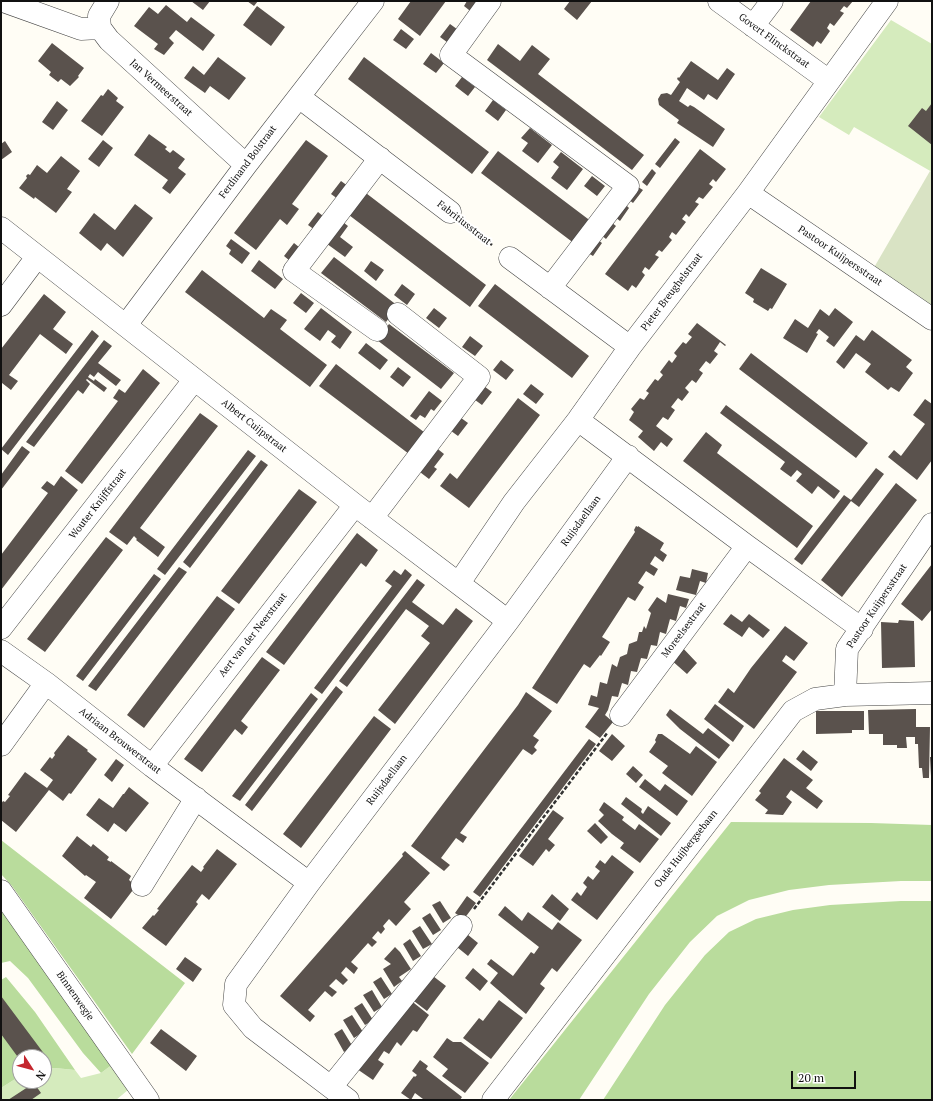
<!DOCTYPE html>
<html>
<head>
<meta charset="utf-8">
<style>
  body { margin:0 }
  #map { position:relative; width:933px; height:1101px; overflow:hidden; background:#fffdf5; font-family:"PT Serif",serif }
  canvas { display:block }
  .frame { position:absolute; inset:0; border:2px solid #111; pointer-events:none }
  .north { position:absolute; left:12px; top:1049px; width:40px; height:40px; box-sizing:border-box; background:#fff; border:1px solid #a0a0a0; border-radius:50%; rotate:126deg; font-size:11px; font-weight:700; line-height:16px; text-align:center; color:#111 }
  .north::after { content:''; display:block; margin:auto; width:14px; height:18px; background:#c4262e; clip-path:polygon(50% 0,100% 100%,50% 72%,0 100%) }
  .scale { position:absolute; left:791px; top:1071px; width:65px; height:18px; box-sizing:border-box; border:2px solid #111; border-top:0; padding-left:5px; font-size:12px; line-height:14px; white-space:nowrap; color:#111; -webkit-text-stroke:3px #fff; paint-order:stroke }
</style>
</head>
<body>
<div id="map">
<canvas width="933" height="1101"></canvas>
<div class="frame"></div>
<div class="north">N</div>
<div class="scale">20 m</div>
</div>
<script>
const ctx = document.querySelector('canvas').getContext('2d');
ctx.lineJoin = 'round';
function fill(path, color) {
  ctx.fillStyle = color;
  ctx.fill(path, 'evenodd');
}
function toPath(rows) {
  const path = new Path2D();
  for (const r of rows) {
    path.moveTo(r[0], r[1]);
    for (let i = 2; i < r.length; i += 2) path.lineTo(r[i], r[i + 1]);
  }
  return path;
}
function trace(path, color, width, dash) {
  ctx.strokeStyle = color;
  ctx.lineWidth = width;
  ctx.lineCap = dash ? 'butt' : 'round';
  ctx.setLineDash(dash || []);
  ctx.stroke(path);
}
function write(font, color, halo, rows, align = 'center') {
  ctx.font = font + ' "PT Serif",serif';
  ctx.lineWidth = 4;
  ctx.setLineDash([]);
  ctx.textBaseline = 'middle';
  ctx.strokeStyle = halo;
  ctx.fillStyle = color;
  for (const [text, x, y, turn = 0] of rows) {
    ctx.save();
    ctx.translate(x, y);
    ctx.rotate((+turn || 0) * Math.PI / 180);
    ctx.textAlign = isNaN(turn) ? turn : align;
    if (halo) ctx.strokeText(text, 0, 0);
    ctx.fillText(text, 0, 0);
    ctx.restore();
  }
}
fill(toPath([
  [891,20,932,44,932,172,854,127,849,135,819,117],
  [117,1061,134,1085,116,1100,1,1100,1,1088,20,1076,20,1081,44,1081,44,1069,55,1068,75,1070,81,1078,101,1073]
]), '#d5ebbd');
fill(toPath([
  [731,822,871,823,932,825,932,881,901,881,829,885,789,890,749,900,717,916,690,942,649,994,579,1100,509,1100],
  [1,840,185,983,132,1054,12,886,1,874],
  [1,900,117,1061,101,1073,83,1053,28,978,10,961,1,963],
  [901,901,932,901,932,1100,603,1100,665,1005,705,955,729,932,756,919,793,910,830,905],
  [6,977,35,1012,75,1070,55,1068,44,1069,44,1057,20,1057,20,1076,1,1088,1,980]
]), '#b9dc9c');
fill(toPath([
  [930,171,932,172,932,306,872,271]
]), '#d9e3c4');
fill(toPath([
  [191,1,210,1,203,10],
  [247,1,258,1,254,6],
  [411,1,446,1,420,36,398,19],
  [467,1,484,1,474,14,464,6],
  [570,1,592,1,577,20,564,9],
  [811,1,853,1,847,8,844,6,840,11,844,13,834,26,830,23,827,28,830,31,821,44,817,41,813,47,790,30],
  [166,5,187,22,191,17,215,35,203,51,176,30,169,38,174,43,164,55,154,49,158,44,134,26,149,7,158,14],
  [257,6,285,27,271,46,243,25],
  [450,24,461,32,451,45,440,37],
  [401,29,414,39,406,49,393,40],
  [52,43,84,68,78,76,79,77,70,86,61,79,58,82,49,75,51,72,38,61],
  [498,44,520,61,532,45,550,59,538,74,644,155,632,170,487,60],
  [431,53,444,63,436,73,423,64],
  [218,57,246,78,229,100,210,86,205,93,184,78,193,66,204,75],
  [364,57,489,152,472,174,348,79],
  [691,61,718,80,727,68,735,74,717,100,708,94,704,100,687,88,679,101,688,107,690,105,694,107,725,129,713,147,677,123,679,120,659,105,658,99,661,94,667,93,671,95,680,82,677,79,678,77,679,78],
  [462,77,475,87,468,96,455,86],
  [108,89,118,98,116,101,124,107,102,136,81,121,101,95,103,96],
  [493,100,506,110,498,121,485,111],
  [57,101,68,110,53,130,42,122],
  [932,103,932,145,908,126,922,108,926,111],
  [530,128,552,145,538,163,522,151,528,143,521,138],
  [149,134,167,147,165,149,170,153,173,150,185,159,178,168,186,174,170,194,162,188,168,180,134,155],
  [675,138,680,142,660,168,655,164],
  [103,140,113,148,99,167,88,159],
  [306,140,328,156,292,204,299,209,287,225,280,219,256,250,234,233],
  [5,141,12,152,1,160,1,144],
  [700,149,726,169,716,182,713,179,709,184,713,187,703,199,699,197,695,202,699,204,689,217,686,214,682,219,686,222,676,235,672,232,669,237,672,240,662,252,659,250,655,255,659,257,649,270,645,267,642,272,645,275,636,288,632,285,628,291,605,274],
  [498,151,592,222,575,244,481,173],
  [561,152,583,169,567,190,551,178,559,167,553,162],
  [61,156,80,171,67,189,72,192,56,213,35,197,34,199,19,188,27,178,26,176,28,174,30,175,37,165,47,173],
  [652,169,656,173,647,186,642,182],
  [592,176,605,186,597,196,584,186],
  [341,181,352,189,342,202,331,194],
  [638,187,643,190,633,203,628,199],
  [362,190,486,285,470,307,345,212],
  [135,204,153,218,123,257,107,243,101,251,79,233,94,213,115,230],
  [625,204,629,208,620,221,615,217],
  [318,212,328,220,319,233,308,225],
  [339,219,348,226,340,237,353,247,345,257,323,241],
  [611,222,616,226,606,239,601,235],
  [231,239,250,253,242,264,229,254,231,250,226,246],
  [598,240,602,243,593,256,588,253],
  [294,243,305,252,288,274,282,270,290,261,284,256],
  [334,257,398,306,386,322,321,273],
  [259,260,283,279,275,289,251,271],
  [371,261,384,270,376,281,364,271],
  [761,268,787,284,772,309,770,308,768,311,753,302,754,299,745,293],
  [202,270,264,318,271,309,287,320,280,329,327,365,310,387,185,292],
  [402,284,415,294,407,305,394,295],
  [495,284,589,356,572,378,478,306],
  [301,293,314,303,306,313,293,303],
  [44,294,66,312,53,329,73,344,66,354,40,334,9,375,18,381,11,390,2,383,1,385,1,349],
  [321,308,352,332,340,349,331,342,336,336,328,330,320,341,304,329],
  [434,308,447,318,439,328,426,318],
  [835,308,853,322,834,347,826,341,829,337,819,329,816,333,818,334,807,353,783,338,795,319,808,328,820,309,829,316],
  [697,323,726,345,725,346,720,342,714,351,718,354,710,364,706,361,699,370,703,373,696,383,692,380,685,388,689,392,682,401,678,398,671,407,675,410,668,420,663,417,656,426,673,439,667,447,661,442,654,451,638,437,643,431,629,420,634,412,631,409,640,398,644,400,649,393,646,391,655,379,658,381,663,375,660,372,669,360,672,363,677,356,674,353,683,342,686,344,692,337,688,334],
  [389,324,454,373,441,389,377,340],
  [92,330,99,336,8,455,1,449],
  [872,330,912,360,906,367,913,373,899,392,891,387,888,390,865,372,871,364,856,353,844,369,836,362,856,335,864,341],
  [470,336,483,346,475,356,462,347],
  [104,340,112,346,98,363,121,380,116,386,98,372,94,377,90,374,88,377,94,381,95,379,107,388,104,392,87,379,86,380,90,384,83,394,78,390,34,447,26,442],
  [366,343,388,360,380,370,358,353],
  [751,353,868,443,856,458,739,369],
  [501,360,514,370,506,380,493,370],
  [336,364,429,436,413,457,319,386],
  [398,367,411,377,403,387,390,377],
  [143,369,160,383,82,484,65,471,118,401,113,398,119,389,125,393],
  [481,384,492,392,482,405,471,397],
  [531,384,544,394,536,404,523,394],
  [429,391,442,401,434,411,431,409,425,418,420,415,416,420,410,416],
  [518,398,540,415,469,508,440,486,450,473,457,479],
  [925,399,932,404,932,460,917,480,888,457,894,450,901,456,925,424,913,415],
  [726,405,840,491,834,499,818,486,812,494,796,481,802,474,797,470,791,477,780,469,785,462,720,413],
  [200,413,218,426,140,528,165,547,158,557,136,540,137,539,134,536,127,545,109,532],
  [457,415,468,423,458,436,447,428],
  [706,432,722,445,717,453,813,526,797,548,683,461],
  [22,446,30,452,1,490,1,475],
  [434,446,444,454,434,467,437,469,429,479,416,469],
  [248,450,256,456,165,575,157,569],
  [261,460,268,465,190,568,183,562],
  [876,468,884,474,859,507,851,501,802,565,794,559,844,495,851,500],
  [61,476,78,490,1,590,1,555,48,493,41,488,47,481,54,486],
  [896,483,917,500,842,597,821,580],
  [299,489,317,502,239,604,221,591],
  [636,526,638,527,638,526,664,543,660,550,667,555,663,562,655,556,650,564,658,569,654,576,646,571,638,583,644,587,635,601,628,597,602,637,610,642,601,656,600,655,590,668,584,664,557,704,532,688,635,532,634,530],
  [357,533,378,550,366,567,361,563,284,665,266,652],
  [106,537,123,550,45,652,27,639],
  [932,564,932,609,922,621,901,604],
  [179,567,187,572,96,691,88,686],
  [405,569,412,575,322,694,314,688,392,586,385,581,394,570,401,575],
  [692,569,708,573,706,583,700,581,696,595,676,590,680,576,690,578],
  [154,574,161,579,83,681,76,676],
  [417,579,425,585,412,602,443,625,456,608,473,621,395,724,378,710,430,643,421,636,429,626,406,609,347,687,339,681],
  [668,594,689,599,686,608,680,606,676,621,670,619,666,634,660,632,657,646,651,645,647,659,641,658,637,672,631,671,628,685,622,683,618,697,612,696,608,710,605,715,613,722,600,738,585,727,599,708,588,705,591,695,597,697,600,682,607,684,612,664,617,667,620,657,627,654,629,644,637,641,639,632,642,632,644,626,646,629,651,613,648,610,657,597,666,603],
  [217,596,235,609,144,728,127,715],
  [731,614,742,622,749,614,770,630,763,638,749,627,742,637,723,624],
  [899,620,914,621,915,667,882,668,881,622,898,623],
  [785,626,808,643,794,661,786,655,782,661,797,672,754,729,718,702,728,688,734,693,751,668],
  [680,645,697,663,687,674,670,659],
  [262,657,280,670,241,721,248,727,242,735,235,729,202,772,184,759],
  [336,686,343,692,252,811,245,805],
  [526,692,552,711,533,736,539,740,534,747,537,750,532,755,523,749,460,833,467,837,463,843,456,838,441,858,450,865,444,871,411,846,518,705],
  [311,693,318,699,240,801,232,796],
  [715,704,744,726,733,742,704,719],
  [670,709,703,734,708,728,730,745,719,759,680,729,666,715],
  [916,709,916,727,930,727,929,778,923,778,922,768,919,768,918,744,915,744,915,737,906,737,907,748,897,748,897,745,883,745,883,734,869,734,868,710],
  [816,711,864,711,864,730,852,730,852,733,816,734],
  [374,716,391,729,301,848,283,834],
  [612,734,625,746,612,761,599,751],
  [658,734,662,734,690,754,696,746,717,762,692,796,662,773,668,766,649,752,656,742,655,740],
  [68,735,88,750,87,751,97,759,71,794,69,793,63,801,49,790,16,832,1,820,1,804,3,801,5,802,10,796,8,795,25,772,47,788,53,780,40,770,50,757,52,759,55,755,54,753],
  [589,739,596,744,480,897,473,892],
  [803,750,818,762,811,771,796,759],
  [930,757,932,757,932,776,931,776],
  [784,758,813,780,806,788,823,801,817,809,791,790,786,797,792,802,783,815,765,814,768,810,755,800,761,793,759,791],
  [116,759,124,765,112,782,104,775],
  [633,766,643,775,636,783,626,774],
  [645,779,660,791,665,784,688,801,677,816,639,787],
  [129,787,149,803,126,832,114,823,108,832,86,815,99,798,113,808,123,794,124,794],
  [626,797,642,809,641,812,643,814,648,806,671,823,661,836,621,804],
  [604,802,624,817,622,820,635,830,639,824,659,839,640,863,620,848,624,843,612,834,598,821,604,815,599,810],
  [553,810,564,818,548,839,555,845,549,852,546,849,533,866,519,856],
  [595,823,608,837,601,844,587,831],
  [77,836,91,847,93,844,109,857,107,860,111,862,111,861,131,876,129,880,136,886,111,919,84,898,96,882,86,875,85,876,62,856],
  [217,849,237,864,209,900,202,894,196,902,198,904,166,946,142,928,153,915,154,916,159,910,157,909,192,865,201,872,204,868,203,867],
  [405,851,430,873,404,902,411,909,396,926,389,919,383,926,385,929,381,934,378,931,372,938,377,942,372,947,368,943,351,962,358,968,354,974,346,967,341,973,348,980,343,985,336,979,329,986,337,992,332,997,325,991,308,1010,315,1016,310,1022,280,996,403,856,402,854],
  [612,855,634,872,597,920,571,900,577,892,581,896,587,887,583,883,588,876,593,880,600,871,595,867,600,860,605,864],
  [552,894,569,909,560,921,542,907],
  [467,896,476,903,464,919,455,913],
  [440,901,451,918,443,923,432,905],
  [505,906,522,921,528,912,552,930,558,922,582,940,557,972,552,968,540,984,545,988,526,1014,490,983,498,973,487,964,491,959,513,976,531,952,534,954,539,947,498,915],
  [430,913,441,930,433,935,422,918],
  [420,926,432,944,423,949,412,931],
  [462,930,478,943,468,956,452,943],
  [410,939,421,956,413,961,403,944],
  [395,947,400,952,411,969,399,977,402,981,394,987,383,969,391,964,384,959],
  [185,957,202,969,193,982,176,969],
  [473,968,488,981,480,991,465,978],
  [429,973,446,986,427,1011,410,998],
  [381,977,392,994,384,999,373,982],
  [372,990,382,1007,374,1012,363,995],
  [1,996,48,1059,44,1061,44,1057,20,1057,20,1060,1,1034],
  [409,999,429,1015,417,1032,413,1030,401,1046,397,1042,389,1054,384,1051,378,1060,384,1064,373,1080,357,1069],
  [499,1000,523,1018,491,1059,463,1038,479,1018,483,1021],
  [362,1003,373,1020,365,1025,354,1008],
  [352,1015,363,1032,354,1038,343,1020],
  [161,1029,197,1056,186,1071,150,1043],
  [342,1029,353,1047,344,1052,334,1034],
  [447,1038,453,1042,461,1042,489,1063,465,1093,442,1076,448,1069,433,1057],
  [420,1060,428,1066,426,1069,462,1097,460,1100,423,1100,423,1099,415,1093,411,1100,401,1093,414,1076,415,1077,417,1075,412,1071],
  [34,1083,41,1093,31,1100,8,1100]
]), '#5a524d');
const minor = toPath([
  [3,1,81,29,100,28],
  [108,1,99,16,100,28,109,40,246,165],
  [490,1,451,55,628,186,550,288],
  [719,1,829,81],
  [753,26,772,1],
  [299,97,450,212],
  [748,193,932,319],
  [1,228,355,505,508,621],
  [510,258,630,347],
  [1,305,37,257],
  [126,325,246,165,373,1],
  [377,330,294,271,380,158],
  [578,420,747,546,862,629],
  [372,518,479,377,398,314],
  [459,583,514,502,578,420,630,347,748,193,887,1],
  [1,628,194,380],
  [1,651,46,683,152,766,309,883],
  [845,695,847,649,932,524],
  [621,715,747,546],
  [1,745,46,683],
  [152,766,355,505],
  [142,885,196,798],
  [1,891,148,1100],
  [331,1087,461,926],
  [348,1100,253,1028,234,1005,236,984,309,883,508,621,628,456],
  [493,1100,793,711,815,699,845,695,932,693]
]);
trace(minor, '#444', 23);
trace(toPath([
  [466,224,492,245],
  [474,909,608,732]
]), '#333', 2.5, [4, 2]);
trace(minor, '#fff', 22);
write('10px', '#111', '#fff', [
  ["Govert Flinckstraat",774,41,36],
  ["Jan Vermeerstraat",161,88,42],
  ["Ferdinand Bolstraat",248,162,-53],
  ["Fabritiusstraat",464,223,38],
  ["Pastoor Kuijpersstraat",840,256,34],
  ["Pieter Breughelstraat",672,292,-53],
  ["Albert Cuijpstraat",254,426,38],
  ["Wouter Knijffstraat",98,504,-52],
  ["Ruijsdaellaan",581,521,-54],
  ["Pastoor Kuijpersstraat",877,606,-56],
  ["Moreelsestraat",684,630,-53],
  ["Aert van der Neerstraat",253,635,-52],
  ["Adriaan Brouwerstraat",120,741,38],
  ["Ruijsdaellaan",387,780,-53],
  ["Oude Huijbergsebaan",686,849,-52],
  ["Binnenwegje",75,996,55]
]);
</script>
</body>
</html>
